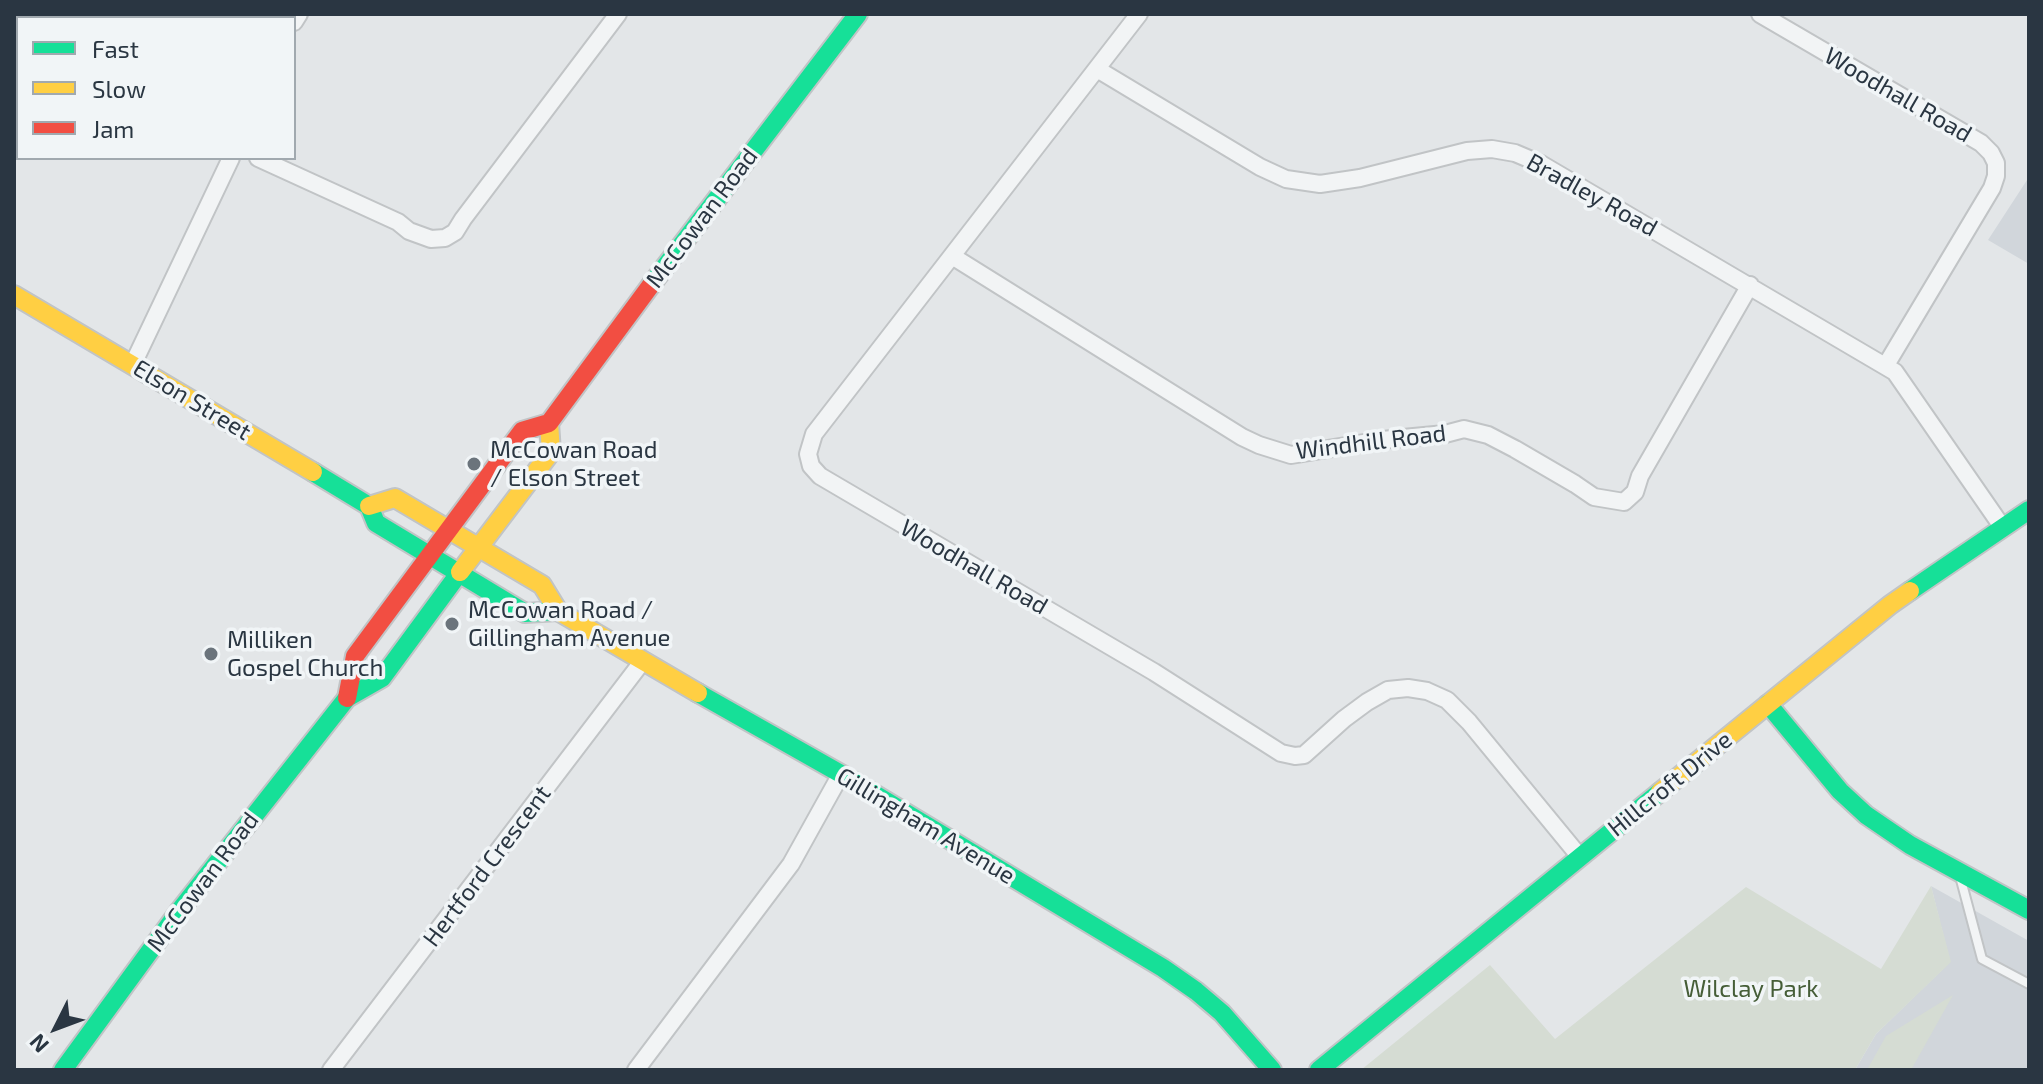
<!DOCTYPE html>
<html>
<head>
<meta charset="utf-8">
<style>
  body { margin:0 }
  #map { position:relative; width:2043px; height:1084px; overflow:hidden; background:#e3e6e8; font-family:"Exo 2",sans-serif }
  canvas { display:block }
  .frame { position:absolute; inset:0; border:16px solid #2a3642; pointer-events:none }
  .legend { position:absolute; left:16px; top:16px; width:280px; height:144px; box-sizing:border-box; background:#f1f5f7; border:2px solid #a1a9af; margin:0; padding:10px 14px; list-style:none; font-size:24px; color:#2a3642 }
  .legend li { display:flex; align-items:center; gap:16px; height:40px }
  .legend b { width:40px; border:2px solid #a1a9af }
  .north { position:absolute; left:16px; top:988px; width:80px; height:80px; -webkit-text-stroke:6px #f1f5f7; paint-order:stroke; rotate:228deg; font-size:22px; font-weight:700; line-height:32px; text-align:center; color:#2a3642 }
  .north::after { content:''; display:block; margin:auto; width:28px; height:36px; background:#2a3642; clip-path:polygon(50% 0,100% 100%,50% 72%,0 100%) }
</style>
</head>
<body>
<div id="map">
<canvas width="2043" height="1084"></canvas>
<div class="frame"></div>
<ul class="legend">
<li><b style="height:10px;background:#16e098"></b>Fast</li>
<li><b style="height:10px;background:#ffcf43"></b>Slow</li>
<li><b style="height:10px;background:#f24e42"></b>Jam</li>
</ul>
<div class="north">N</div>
</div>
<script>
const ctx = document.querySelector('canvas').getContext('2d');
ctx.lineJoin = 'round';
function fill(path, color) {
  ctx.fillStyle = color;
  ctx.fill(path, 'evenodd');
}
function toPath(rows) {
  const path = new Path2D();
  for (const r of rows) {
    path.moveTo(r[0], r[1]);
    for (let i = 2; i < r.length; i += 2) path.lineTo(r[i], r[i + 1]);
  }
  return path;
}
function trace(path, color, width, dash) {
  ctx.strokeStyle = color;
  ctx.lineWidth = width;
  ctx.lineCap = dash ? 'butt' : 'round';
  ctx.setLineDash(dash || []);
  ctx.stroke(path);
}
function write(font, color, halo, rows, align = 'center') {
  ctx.font = font + ' "Exo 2",sans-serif';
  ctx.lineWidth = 7;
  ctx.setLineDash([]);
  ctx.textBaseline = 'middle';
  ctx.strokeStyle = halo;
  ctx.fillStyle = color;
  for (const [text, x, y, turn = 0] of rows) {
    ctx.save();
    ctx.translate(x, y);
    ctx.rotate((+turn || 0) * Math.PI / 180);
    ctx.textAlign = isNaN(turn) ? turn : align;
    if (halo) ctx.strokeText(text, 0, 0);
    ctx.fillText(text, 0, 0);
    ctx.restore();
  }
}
fill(toPath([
  [2029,177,2029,264,1988,240],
  [1931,886,2029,941,2029,1070,1855,1070,1876,1034,1950,962]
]), '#d1d6db');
fill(toPath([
  [1931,886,1951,962,1876,1034,1855,1070,1361,1070,1490,965,1555,1039,1746,887,1881,969],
  [1953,995,1911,1070,1867,1070,1886,1036]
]), '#d5dcd3');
const lane = toPath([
  [1961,880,1982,959,2029,984]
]);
const street = toPath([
  [1139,14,814,434,808,454,811,466,820,476,1154,672,1281,753,1295,756,1304,755,1344,719,1367,702,1388,690,1408,688,1427,691,1447,700,1469,722,1580,857],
  [1760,14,1981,143,1991,153,1996,163,1996,176,1992,188,1886,365],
  [294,22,299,14],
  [1097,69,1260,167,1286,179,1320,184,1360,178,1467,151,1492,149,1515,153,1541,164,1895,372,2003,528],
  [258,158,398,222,409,231,431,239,445,238,455,232,463,219,618,14],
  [952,256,1242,437,1259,445,1291,455,1382,440,1445,434,1464,429,1488,435,1515,449,1575,484,1594,497,1624,502,1635,492,1640,476,1750,285],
  [133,364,231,158],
  [331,1070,642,662],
  [636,1070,791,864,841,774]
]);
const fast = toPath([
  [651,285,858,14],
  [313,472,369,506,376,523,525,613,558,611],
  [1910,591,2029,510],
  [698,693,841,774,1163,968,1196,991,1222,1013,1272,1070],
  [1768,704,1840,791,1866,815,1910,845,2029,910],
  [63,1070,180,910,347,698,382,678,460,572],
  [1319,1070,1660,792]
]);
const slow = toPath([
  [14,295,313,472],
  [369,506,395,498,542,585,558,611,698,693],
  [460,572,551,452,549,423],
  [1660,792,1890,605,1910,591]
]);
const jam = toPath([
  [347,698,355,656,522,431,549,423,651,285]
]);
trace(lane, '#c1c4c6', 12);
trace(street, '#c1c4c6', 20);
trace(fast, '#c1c4c6', 22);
trace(slow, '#c1c4c6', 22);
trace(jam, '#c1c4c6', 22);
trace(lane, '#f2f4f5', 8);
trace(street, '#f2f4f5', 16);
trace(fast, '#16e098', 18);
trace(slow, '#ffcf43', 18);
trace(jam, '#f24e42', 18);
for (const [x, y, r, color] of [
  [474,464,8,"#6b747c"],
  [452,624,8,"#6b747c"],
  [211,654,8,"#6b747c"]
]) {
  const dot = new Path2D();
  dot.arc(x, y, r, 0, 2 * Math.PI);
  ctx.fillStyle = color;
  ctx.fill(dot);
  trace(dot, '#f1f5f7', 3);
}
write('24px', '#2a3642', '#f1f5f7', [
  ["Woodhall Road",1898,95,30],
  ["Bradley Road",1592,195,29],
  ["McCowan Road",702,218,-53],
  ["Elson Street",192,400,31],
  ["Windhill Road",1371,442,-7],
  ["Woodhall Road",974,567,30],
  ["Hillcroft Drive",1670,784,-39],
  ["Gillingham Avenue",926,826,31],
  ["Hertford Crescent",487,866,-53],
  ["McCowan Road",203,882,-53]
]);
write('24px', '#2a3642', '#f1f5f7', [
  ["McCowan Road",490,450],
  ["/ Elson Street",490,478],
  ["McCowan Road /",468,610],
  ["Gillingham Avenue",468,638],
  ["Milliken",227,640],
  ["Gospel Church",227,668]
], 'left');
write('24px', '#455d37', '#f1f5f7', [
  ["Wilclay Park",1751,989]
]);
</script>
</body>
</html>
